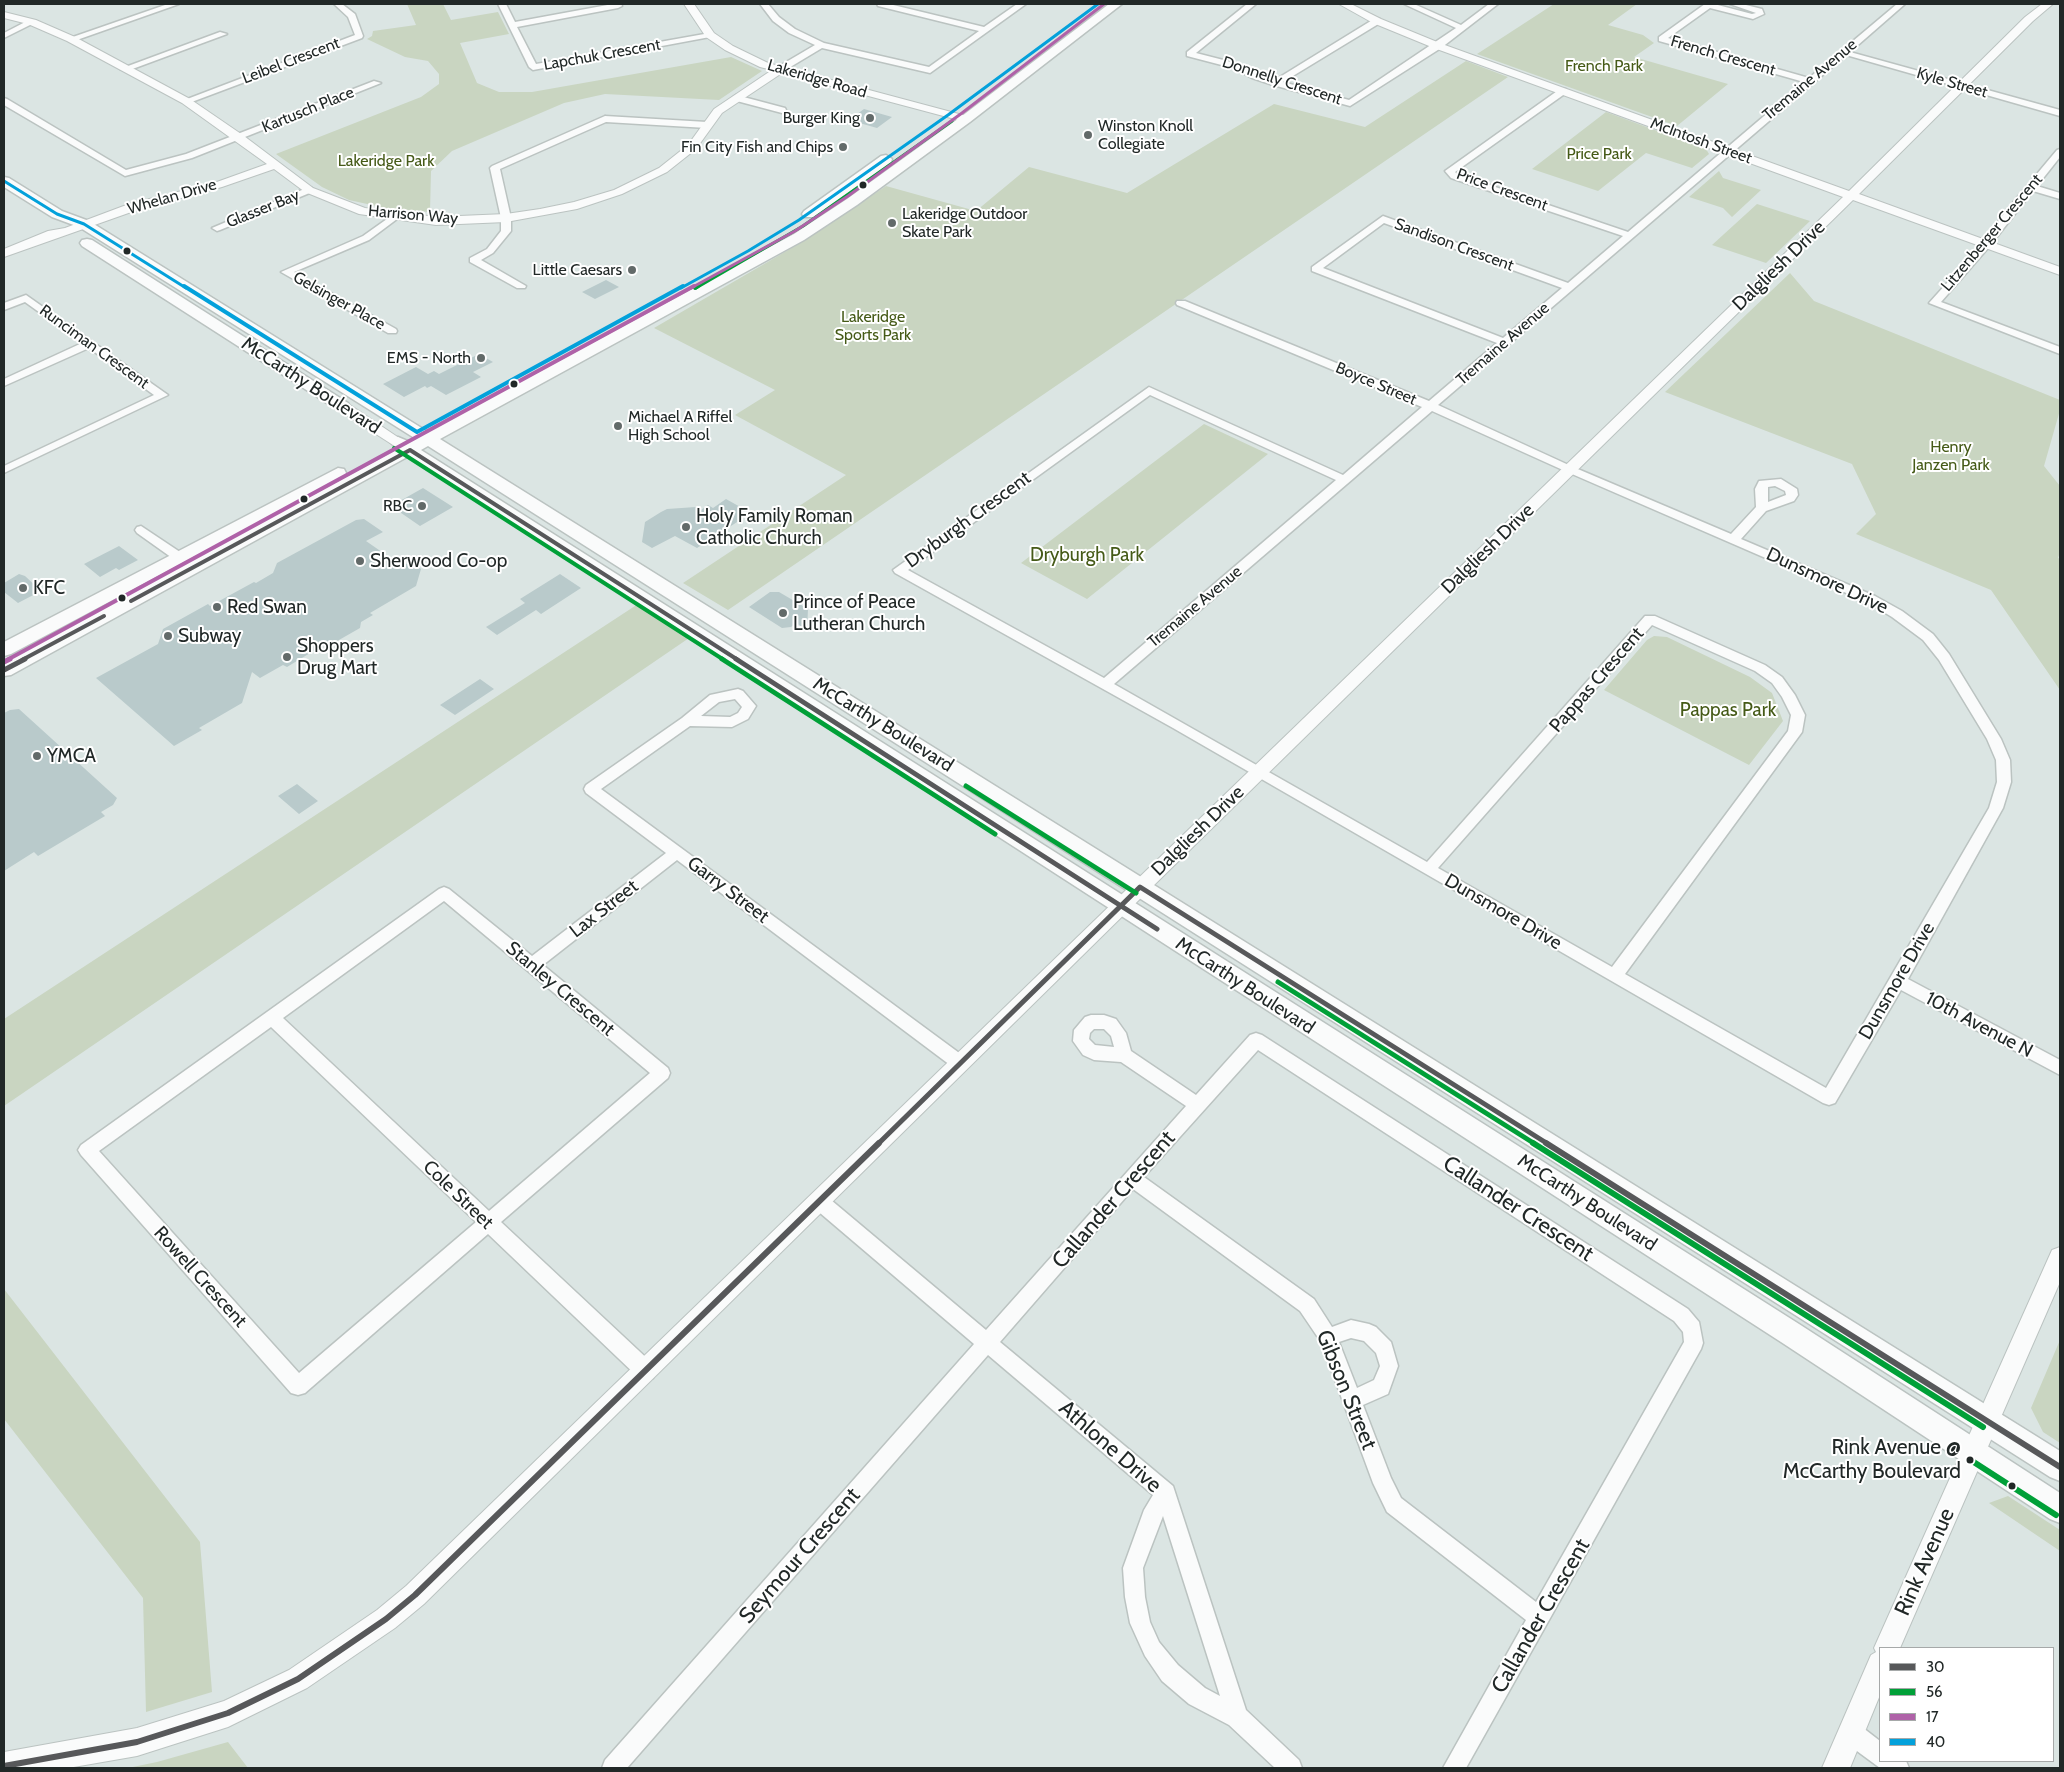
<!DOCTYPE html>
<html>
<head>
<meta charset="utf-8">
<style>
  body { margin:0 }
  #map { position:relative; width:2064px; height:1772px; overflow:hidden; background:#dbe5e3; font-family:Cabin,sans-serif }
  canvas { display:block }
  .frame { position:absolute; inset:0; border:5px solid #212827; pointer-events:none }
  .legend { position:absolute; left:1879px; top:1647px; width:175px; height:115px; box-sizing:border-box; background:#fff; border:1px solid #a6a9a9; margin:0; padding:6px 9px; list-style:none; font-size:15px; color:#212827 }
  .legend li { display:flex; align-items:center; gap:10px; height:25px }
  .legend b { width:25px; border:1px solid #a6a9a9 }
</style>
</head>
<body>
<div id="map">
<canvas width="2064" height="1772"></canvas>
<div class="frame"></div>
<ul class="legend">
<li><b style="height:6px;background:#57585a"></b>30</li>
<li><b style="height:6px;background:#00a038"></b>56</li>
<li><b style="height:6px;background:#af62a8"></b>17</li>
<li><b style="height:6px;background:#03a1db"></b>40</li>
</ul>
</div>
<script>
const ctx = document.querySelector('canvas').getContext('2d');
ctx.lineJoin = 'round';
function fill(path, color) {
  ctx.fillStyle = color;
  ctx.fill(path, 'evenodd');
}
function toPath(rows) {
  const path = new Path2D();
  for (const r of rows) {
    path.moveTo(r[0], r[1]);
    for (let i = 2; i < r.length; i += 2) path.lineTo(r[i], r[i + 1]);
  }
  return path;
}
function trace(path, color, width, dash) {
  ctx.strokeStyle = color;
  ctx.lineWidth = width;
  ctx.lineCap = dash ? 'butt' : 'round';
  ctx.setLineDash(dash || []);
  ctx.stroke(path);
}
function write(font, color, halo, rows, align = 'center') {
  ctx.font = font + ' Cabin,sans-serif';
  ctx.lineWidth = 4;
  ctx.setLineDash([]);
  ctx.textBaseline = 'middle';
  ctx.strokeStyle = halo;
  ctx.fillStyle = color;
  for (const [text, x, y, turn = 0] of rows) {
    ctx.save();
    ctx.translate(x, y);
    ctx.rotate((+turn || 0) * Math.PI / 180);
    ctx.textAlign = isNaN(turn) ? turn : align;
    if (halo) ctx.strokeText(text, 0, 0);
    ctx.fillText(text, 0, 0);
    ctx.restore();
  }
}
fill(toPath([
  [407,4,443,4,451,20,498,12,509,34,460,43,477,83,499,92,532,92,731,57,762,71,719,100,605,94,564,103,452,151,431,171,430,212,390,209,349,200,322,187,276,154,421,97,439,84,439,74,428,61,405,57,367,39,372,36,373,31,416,25],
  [1554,4,1637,4,1608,25,1643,35,1654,43,1634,57,1728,84,1677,126,1477,54],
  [1466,61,1508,77,728,610,683,583,846,475,735,415,775,390,654,328,802,242,886,186,976,211,1029,167,1127,193,1274,104,1365,127],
  [1606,112,1706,149,1709,154,1692,168,1646,153,1598,191,1532,169],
  [1719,171,1723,178,1761,190,1732,217,1723,208,1689,197],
  [1757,204,1810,221,1766,263,1712,245],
  [1790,273,1814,301,2060,400,2060,410,2044,466,2060,486,2060,552,2058,558,2060,559,2060,690,1991,590,1856,534,1876,514,1852,464,1665,392],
  [1204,424,1268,454,1087,599,1021,563],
  [638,604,692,636,4,1106,4,1019],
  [1654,636,1667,637,1750,677,1772,693,1783,721,1749,765,1604,690,1647,640],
  [4,1289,200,1542,212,1692,146,1712,143,1598,4,1419],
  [2060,1340,2060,1443,2043,1432,2031,1408],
  [2008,1496,2060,1530,2060,1551,1989,1503],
  [228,1742,248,1768,128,1768,157,1762]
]), '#c9d5c1');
fill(toPath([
  [864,109,892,117,877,128,849,120],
  [606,280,619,287,595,299,582,292],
  [479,354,493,362,473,372,481,377,446,395,431,386,427,388,425,386,404,397,383,384,416,367,428,374,434,371,439,374],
  [423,488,453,507,420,526,391,506],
  [726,499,751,513,697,548,675,536,652,548,642,542,645,522,661,512,667,509,696,507,701,510,708,505,713,508],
  [364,519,383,532,366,541,402,566,411,562,421,569,416,586,370,613,373,615,361,622,360,628,332,644,325,644,287,667,283,665,260,678,252,672,242,703,199,728,202,730,174,746,96,678,158,644,163,629,208,604,210,606,254,582,256,583,273,573,277,563,356,520],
  [119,546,138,560,119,570,116,568,100,577,84,564],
  [19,574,25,576,41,591,18,603,4,592,4,583],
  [560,574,581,588,541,614,536,610,497,635,486,627,525,603,520,599],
  [770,592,779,592,808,609,807,630,796,623,791,627,782,628,749,607],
  [480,679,494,689,455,715,440,705],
  [19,709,117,798,113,805,101,812,105,816,38,856,34,852,4,871,4,713,10,710],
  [297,784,318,801,299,814,278,796]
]), '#b9cacb');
const minor = toPath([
  [168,4,179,4,74,41,67,39,168,4],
  [334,4,342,4,355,14,363,36,362,38,189,103,182,101,355,35,348,17,334,4],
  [498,4,506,4,515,22,613,4,621,4,622,6,618,8,517,27,536,64,710,33,714,35,710,37,533,70,529,67,498,4],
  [760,4,768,4,779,17,795,29,824,43,929,67,979,31,878,6,877,4,889,4,984,27,1017,4,1026,4,930,73,822,48,782,72,776,72,776,68,815,45,789,33,773,21,760,4],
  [1247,4,1256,4,1196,53,1239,64,1258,74,1275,80,1374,19,1380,19,1380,23,1283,82,1349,100,1456,28,1404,4,1414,4,1461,25,1489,4,1498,4,1441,48,1350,106,1273,85,1252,78,1233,68,1187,56,1187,52,1247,4],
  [1705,4,1714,4,1752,14,1756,13,1730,4,1742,4,1762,9,1764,14,1753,19,1710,8,1668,38,1809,78,1897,4,1905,4,1850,52,2060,110,2060,116,1846,55,1438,405,1573,467,1731,534,1756,507,1755,489,1759,481,1781,479,1797,489,1798,495,1794,501,1766,511,1741,539,1875,596,1902,611,1933,634,1949,654,2001,739,2010,760,2011,782,2003,808,1908,979,2060,1060,2060,1075,1901,990,1835,1103,1829,1105,1823,1103,1173,728,895,573,893,570,1149,387,1343,475,1422,407,1177,305,1176,303,1177,301,1185,301,1429,401,1497,343,1312,271,1312,267,1383,216,1568,283,1623,236,1451,178,1445,171,1560,89,1566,89,1566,93,1455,172,1457,174,1628,232,1804,82,1659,41,1659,37,1705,4],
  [1384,223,1562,288,1503,338,1323,268,1384,223],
  [1150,395,1336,480,1104,678,908,570,1150,395],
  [1432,411,1565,471,1867,602,1892,617,1923,640,1939,660,1987,739,1996,760,1997,782,1989,808,1826,1088,1625,974,1802,732,1805,715,1795,695,1782,677,1765,665,1655,616,1645,616,1427,862,1114,684,1432,411],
  [1775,486,1785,491,1786,495,1768,502,1768,487,1775,486],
  [1652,625,1755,671,1772,683,1782,697,1791,715,1788,731,1612,967,1438,868,1652,625],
  [29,20,36,22,4,38,4,33,29,20],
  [220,32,227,34,127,71,120,69,220,32],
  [374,81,381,83,192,158,125,176,4,105,4,98,7,99,126,170,186,154,374,81],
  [736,95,785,108,786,110,782,113,733,100,732,98,736,95],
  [605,116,707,122,711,125,707,128,606,122,500,169,511,218,511,231,493,253,481,260,526,286,525,288,517,288,470,262,470,258,487,249,501,231,501,218,490,168,492,166,605,116],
  [2060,149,2060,157,2037,186,2060,193,2060,199,2033,191,1989,247,1941,302,2060,347,2060,354,1929,303,1983,243,2005,212,2057,150,2060,149],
  [309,187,312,188,312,192,220,230,217,231,212,228,309,187],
  [394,214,397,215,397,219,369,240,294,272,396,329,397,331,396,333,388,333,281,272,363,236,394,214],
  [26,295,168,395,4,473,4,466,154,395,89,348,4,386,4,379,82,343,25,302,4,310,4,303,26,295],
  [141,526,183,554,185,557,183,560,175,560,137,533,135,530,137,527,141,526],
  [738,689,743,691,756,706,748,719,732,727,690,726,601,789,966,1058,968,1063,966,1068,960,1070,954,1068,677,860,543,965,668,1068,670,1073,668,1078,501,1222,653,1364,655,1371,653,1378,646,1380,639,1378,488,1234,305,1393,298,1395,291,1393,81,1155,78,1150,81,1145,439,889,444,887,449,889,532,956,666,853,586,793,584,789,586,785,682,718,710,695,738,689],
  [735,699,742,707,738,713,730,717,701,716,719,702,735,699],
  [444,901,650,1073,489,1211,283,1018,444,901],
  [271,1027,476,1222,299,1373,99,1151,271,1027],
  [1091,1015,1104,1015,1116,1019,1126,1033,1131,1051,1196,1095,1250,1035,1256,1033,1262,1035,1688,1309,1699,1322,1703,1343,1701,1349,1466,1768,1443,1768,1526,1620,1387,1512,1373,1483,1321,1342,1300,1311,1133,1189,1000,1342,1173,1486,1246,1710,1299,1760,1302,1768,1275,1768,1229,1725,1189,1704,1162,1681,1145,1656,1130,1623,1125,1597,1123,1568,1144,1510,1153,1495,988,1355,627,1768,602,1768,605,1760,974,1344,813,1207,810,1201,813,1195,819,1193,825,1195,986,1330,1186,1106,1121,1062,1094,1060,1083,1055,1073,1041,1074,1030,1085,1017,1091,1015],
  [1094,1029,1104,1029,1111,1036,1114,1047,1095,1045,1089,1039,1090,1033,1094,1029],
  [1258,1050,1674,1321,1683,1332,1684,1342,1536,1602,1401,1498,1391,1478,1363,1405,1388,1394,1398,1366,1391,1342,1376,1327,1369,1324,1351,1320,1332,1327,1314,1299,1144,1177,1258,1050],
  [1351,1338,1364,1341,1376,1353,1380,1366,1374,1380,1357,1388,1339,1342,1351,1338],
  [1163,1516,1220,1696,1205,1688,1178,1665,1159,1642,1150,1622,1145,1597,1143,1568,1163,1516],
  [1850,1721,1858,1724,1880,1741,1880,1761,1906,1761,1909,1768,1880,1768,1842,1740,1839,1732,1842,1724,1850,1721]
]);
const tertiary = toPath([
  [684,4,694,4,714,33,733,46,768,63,970,117,971,119,966,122,782,73,722,113,696,149,667,172,622,194,577,209,506,222,436,225,359,214,305,192,274,169,222,187,137,210,4,257,4,249,48,231,65,228,129,204,214,183,267,164,182,103,67,41,28,24,4,18,4,12,36,20,75,37,190,99,244,136,313,188,365,208,436,217,506,214,540,209,574,202,614,190,659,168,688,145,714,109,772,70,760,67,725,50,706,37,684,4],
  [1339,4,1351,4,1381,19,1442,44,1849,191,2025,17,2042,4,2053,4,2033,21,1859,194,2060,267,2060,275,1853,200,1147,892,424,1604,395,1628,307,1688,228,1727,137,1756,68,1768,4,1768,4,1752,137,1728,224,1701,289,1670,377,1610,406,1586,1843,197,1434,48,1373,23,1339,4],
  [342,402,347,403,405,442,403,445,398,446,393,445,337,409,335,406,342,402],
  [2060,1247,2060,1282,1900,1648,1880,1648,1880,1695,1850,1768,1822,1768,1871,1655,1876,1652,1874,1648,1878,1639,2052,1250,2060,1247]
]);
const secondary = toPath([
  [1109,4,1122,4,970,122,857,205,804,240,440,439,2060,1451,2060,1481,2050,1477,428,446,421,450,1799,1324,2060,1493,2060,1523,2050,1519,1781,1342,409,456,11,675,4,676,4,662,398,449,390,442,392,439,398,437,410,442,416,439,79,227,52,217,4,187,4,177,9,178,62,211,89,221,428,432,794,234,847,199,962,116,1109,4],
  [886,155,892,159,891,162,814,217,804,217,802,214,804,211,881,156,886,155],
  [87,239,92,240,348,403,350,406,348,409,342,411,336,409,82,246,80,243,82,240,87,239],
  [338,468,344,469,346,473,344,477,11,654,4,656,4,642,338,468]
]);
trace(minor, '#bbc3c1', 3);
trace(tertiary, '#bbc3c1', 2);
trace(secondary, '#bbc3c1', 3);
fill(minor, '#fafbfb');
fill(tertiary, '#fafbfb');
fill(secondary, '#fafbfb');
trace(toPath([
  [131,601,410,450,738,660],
  [22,660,104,616]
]), '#57585a', 4);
trace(toPath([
  [736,659,1157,929],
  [4,670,25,659],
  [878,1144,1140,887,1548,1144]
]), '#57585a', 5);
trace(toPath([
  [1546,1143,2060,1467],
  [4,1766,137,1742,228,1713,298,1679,386,1619,415,1595,879,1143]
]), '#57585a', 6);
trace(toPath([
  [696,288,803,226,952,121]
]), '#00a038', 3);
trace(toPath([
  [695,288,698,286],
  [394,448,724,660]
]), '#00a038', 4);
trace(toPath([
  [722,659,995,834],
  [966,786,1136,893],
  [1278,982,1535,1144]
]), '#00a038', 5);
trace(toPath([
  [1533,1143,1983,1427],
  [1969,1459,2056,1515]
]), '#00a038', 6);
trace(toPath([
  [691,288,795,231,848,196,962,113,1104,4]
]), '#af62a8', 3);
trace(toPath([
  [7,660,694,286]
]), '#af62a8', 4);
trace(toPath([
  [4,662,10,659]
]), '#af62a8', 5);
trace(toPath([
  [4,181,57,214,84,224,186,288],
  [681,288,748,251,799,220,948,115,1098,4]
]), '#03a1db', 3);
trace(toPath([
  [184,286,417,432,683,286]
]), '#03a1db', 4);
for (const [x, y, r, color] of [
  [870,118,5,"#626a69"],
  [1088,135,5,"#626a69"],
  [843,147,5,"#626a69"],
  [863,185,4.5,"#212827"],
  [892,223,5,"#626a69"],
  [127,251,4.5,"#212827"],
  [632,270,5,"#626a69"],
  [481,358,5,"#626a69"],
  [514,384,4.5,"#212827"],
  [618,426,5,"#626a69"],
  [304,499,4.5,"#212827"],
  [422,506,5,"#626a69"],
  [686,527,5,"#626a69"],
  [360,561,5,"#626a69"],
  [23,588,5,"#626a69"],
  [122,598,4.5,"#212827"],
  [217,607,5,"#626a69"],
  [783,613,5,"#626a69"],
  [168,636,5,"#626a69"],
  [287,657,5,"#626a69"],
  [37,756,5,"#626a69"],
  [1970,1460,4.5,"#212827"],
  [2012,1486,4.5,"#212827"]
]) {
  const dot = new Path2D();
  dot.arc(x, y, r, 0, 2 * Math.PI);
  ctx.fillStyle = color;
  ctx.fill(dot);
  trace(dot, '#fff', 2);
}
write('16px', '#212827', '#fff', [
  ["Lapchuk Crescent",602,55,-10],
  ["French Crescent",1723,56,16],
  ["Leibel Crescent",291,61,-21],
  ["Lakeridge Road",817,79,16],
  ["Tremaine Avenue",1810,80,-40],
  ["Donnelly Crescent",1282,81,18],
  ["Kyle Street",1952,83,16],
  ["Kartusch Place",308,110,-22],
  ["McIntosh Street",1701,141,20],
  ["Price Crescent",1502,190,20],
  ["Whelan Drive",172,197,-16],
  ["Glasser Bay",263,209,-22],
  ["Harrison Way",413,215,5],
  ["Litzenberger Crescent",1992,233,-50],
  ["Sandison Crescent",1454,245,20],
  ["Gelsinger Place",339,301,29],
  ["Tremaine Avenue",1503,344,-41],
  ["Runciman Crescent",94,347,36],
  ["Boyce Street",1376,384,23],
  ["Tremaine Avenue",1195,607,-40]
]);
write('16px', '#455a17', '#fff', [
  ["French Park",1604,66],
  ["Price Park",1599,154],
  ["Lakeridge Park",386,161],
  ["Lakeridge",873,317],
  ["Sports Park",873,335],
  ["Henry",1951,447],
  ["Janzen Park",1951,465]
]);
write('16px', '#212827', '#fff', [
  ["Burger King",860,118],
  ["Winston Knoll",1098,126,"left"],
  ["Collegiate",1098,144,"left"],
  ["Fin City Fish and Chips",833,147],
  ["Lakeridge Outdoor",902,214,"left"],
  ["Skate Park",902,232,"left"],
  ["Little Caesars",622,270],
  ["EMS - North",471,358],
  ["Michael A Riffel",628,417,"left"],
  ["High School",628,435,"left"],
  ["RBC",412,506]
], 'right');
write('19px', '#212827', '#fff', [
  ["Dalgliesh Drive",1779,266,-44],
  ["McCarthy Boulevard",311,386,33],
  ["Dryburgh Crescent",968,520,-36],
  ["Dalgliesh Drive",1488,549,-44],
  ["Dunsmore Drive",1827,581,25],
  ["Pappas Crescent",1597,680,-49],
  ["McCarthy Boulevard",883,725,32],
  ["Dalgliesh Drive",1198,831,-44],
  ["Garry Street",728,890,37],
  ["Lax Street",604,909,-38],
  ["Dunsmore Drive",1503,912,30],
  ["Dunsmore Drive",1897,981,-60],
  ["McCarthy Boulevard",1245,986,33],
  ["Stanley Crescent",560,989,40],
  ["10th Avenue N",1979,1025,28],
  ["Cole Street",458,1195,44],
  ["McCarthy Boulevard",1587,1203,33],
  ["Rowell Crescent",200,1277,48]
]);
write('19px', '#212827', '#fff', [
  ["Holy Family Roman",696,516],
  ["Catholic Church",696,538],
  ["Sherwood Co-op",370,561],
  ["KFC",33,588],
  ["Prince of Peace",793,602],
  ["Lutheran Church",793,624],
  ["Red Swan",227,607],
  ["Subway",178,636],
  ["Shoppers",297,646],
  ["Drug Mart",297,668],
  ["YMCA",47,756]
], 'left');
write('19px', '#455a17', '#fff', [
  ["Dryburgh Park",1087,555],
  ["Pappas Park",1728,710]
]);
write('21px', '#212827', '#fff', [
  ["Rink Avenue @",1961,1448],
  ["McCarthy Boulevard",1961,1472]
], 'right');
write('22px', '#212827', '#fff', [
  ["Callander Crescent",1114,1200,-49],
  ["Callander Crescent",1518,1209,33],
  ["Gibson Street",1346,1390,68],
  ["Athlone Drive",1110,1447,41],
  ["Seymour Crescent",800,1556,-49],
  ["Rink Avenue",1925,1562,-66],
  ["Callander Crescent",1541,1616,-60]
]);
</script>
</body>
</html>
